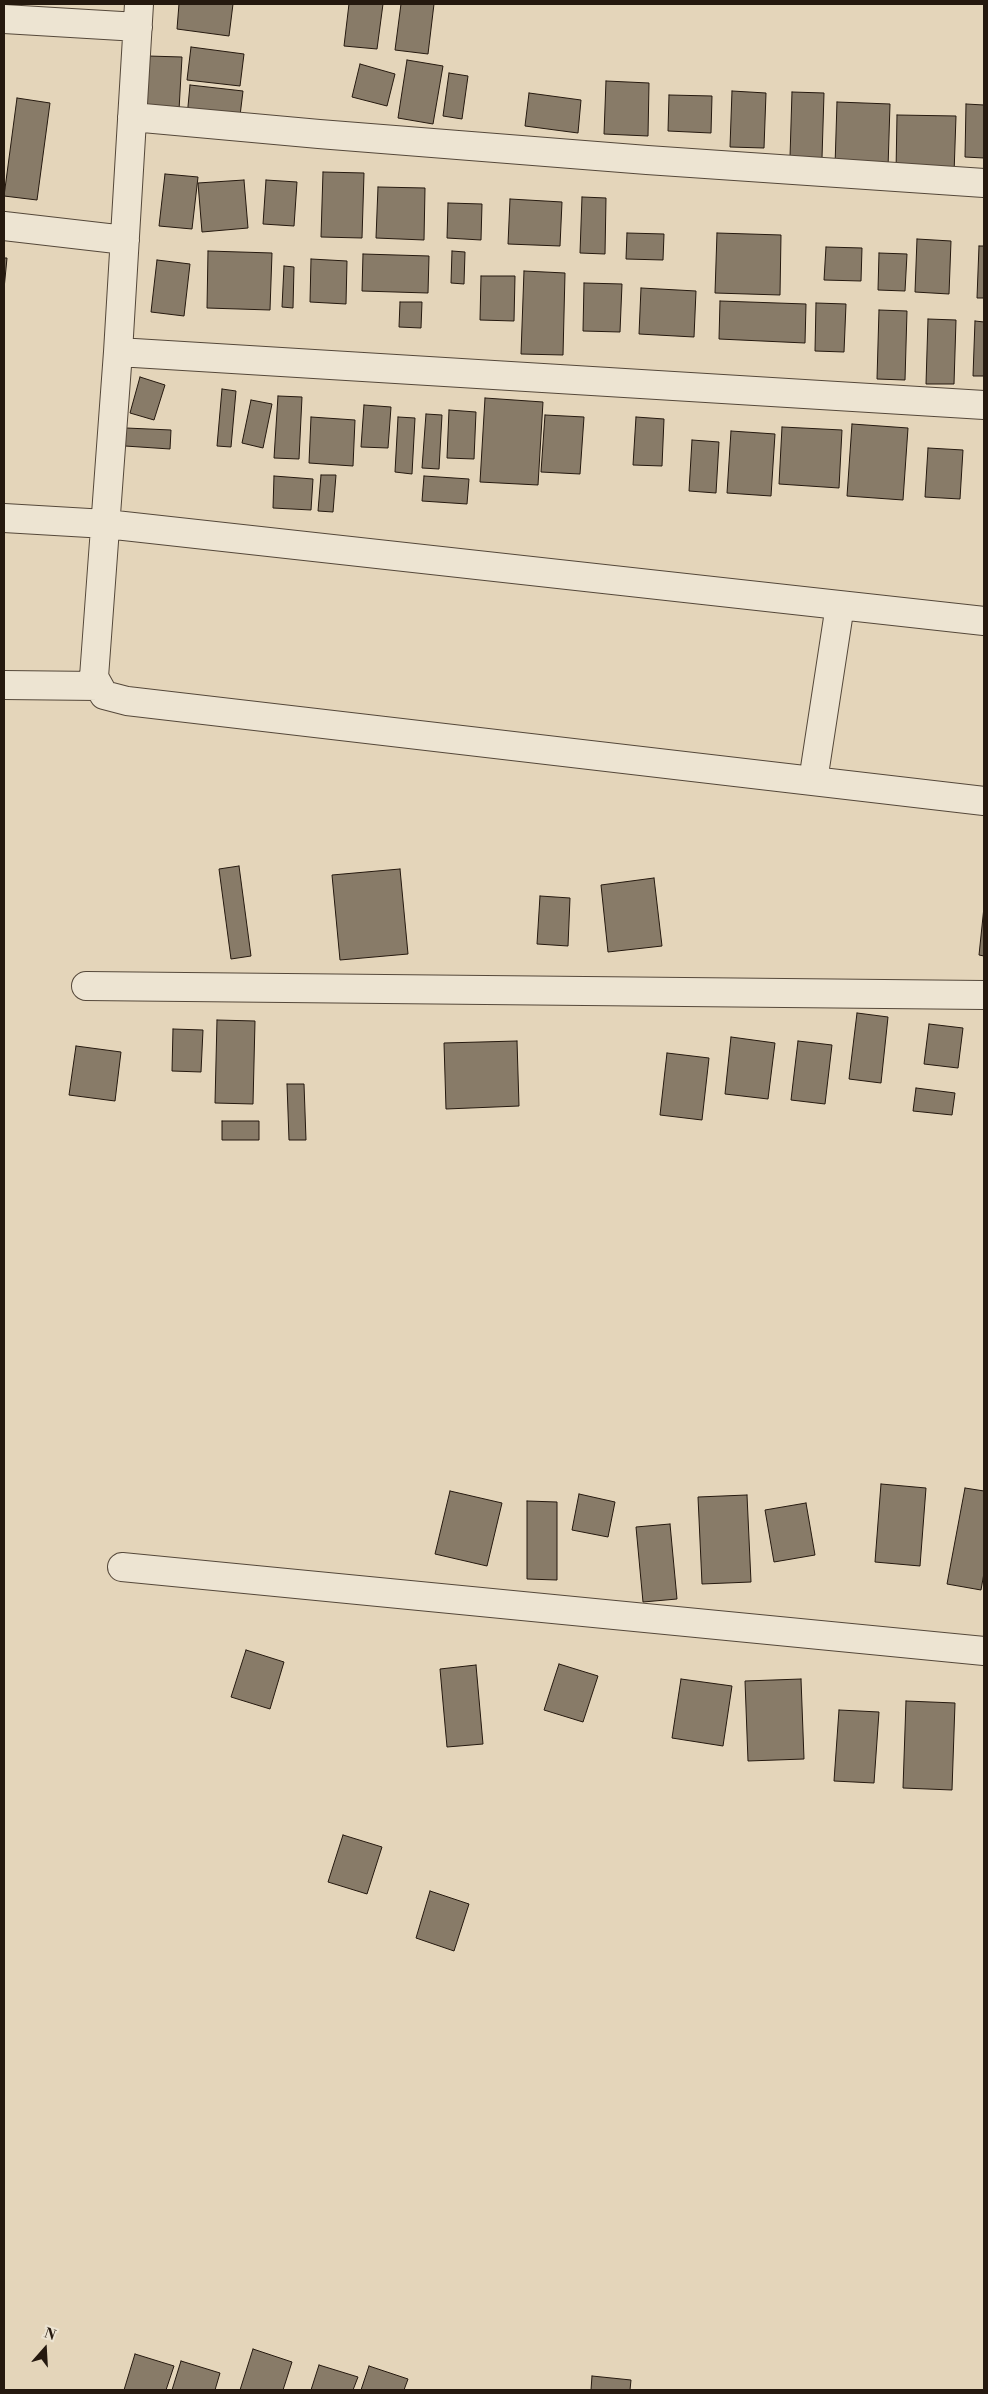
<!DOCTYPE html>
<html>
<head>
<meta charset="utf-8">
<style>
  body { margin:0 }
  #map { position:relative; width:988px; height:2394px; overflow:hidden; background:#e4d5ba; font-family:"Libre Bodoni",serif }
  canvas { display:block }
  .frame { position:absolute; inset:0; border:5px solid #25190f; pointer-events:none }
  .north { position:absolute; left:20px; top:2324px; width:50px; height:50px; -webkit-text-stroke:4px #ede4d2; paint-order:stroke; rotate:19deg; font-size:14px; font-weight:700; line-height:20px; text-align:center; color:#25190f }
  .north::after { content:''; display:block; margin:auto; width:18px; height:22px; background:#25190f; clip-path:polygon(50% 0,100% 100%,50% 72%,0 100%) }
</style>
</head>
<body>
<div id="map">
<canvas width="988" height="2394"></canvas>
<div class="frame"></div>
<div class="north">N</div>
</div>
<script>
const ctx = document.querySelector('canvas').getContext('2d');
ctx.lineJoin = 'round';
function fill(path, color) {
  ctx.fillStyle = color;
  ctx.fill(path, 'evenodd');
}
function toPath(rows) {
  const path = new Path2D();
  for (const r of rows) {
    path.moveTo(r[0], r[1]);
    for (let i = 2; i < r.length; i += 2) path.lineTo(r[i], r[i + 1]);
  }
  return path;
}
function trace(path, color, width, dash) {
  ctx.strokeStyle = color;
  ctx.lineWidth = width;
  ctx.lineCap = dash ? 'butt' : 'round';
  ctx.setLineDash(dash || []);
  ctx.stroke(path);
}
const building = toPath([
  [179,4,233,4,229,36,177,29,179,4],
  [349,4,383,4,377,49,344,46,349,4],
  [401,4,434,4,428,54,395,50,401,4],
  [191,47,244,54,240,86,187,80,191,47],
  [148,56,182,57,179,110,145,108,148,56],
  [407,60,443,66,433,124,398,118,407,60],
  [360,64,395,74,387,106,352,97,360,64],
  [449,73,468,76,462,119,443,116,449,73],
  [606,81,649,83,648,136,604,134,606,81],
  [190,85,243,91,239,124,187,117,190,85],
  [732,91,766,93,764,148,730,147,732,91],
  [792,92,824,93,822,158,790,157,792,92],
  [529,93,581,100,578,133,525,126,529,93],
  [669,95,712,96,711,133,668,131,669,95],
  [17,98,50,103,37,200,4,196,17,98],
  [837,102,890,104,888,168,835,166,837,102],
  [966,104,984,105,984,158,965,157,966,104],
  [897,115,956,116,954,174,896,172,897,115],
  [323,172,364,173,362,238,321,237,323,172],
  [165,174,198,177,192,229,159,226,165,174],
  [244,180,248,228,202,232,198,183,244,180],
  [266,180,297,182,294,226,263,224,266,180],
  [378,187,425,188,424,240,376,238,378,187],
  [582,197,606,198,605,254,580,253,582,197],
  [510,199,562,202,560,246,508,244,510,199],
  [448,203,482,204,481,240,447,238,448,203],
  [627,233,664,234,663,260,626,259,627,233],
  [717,233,781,235,780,295,715,293,717,233],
  [917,239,951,241,949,294,915,292,917,239],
  [979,246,984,246,984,298,977,298,979,246],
  [826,247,862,248,861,281,824,280,826,247],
  [208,251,272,253,270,310,207,308,208,251],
  [452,251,465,252,464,284,451,283,452,251],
  [879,253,907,254,905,291,878,290,879,253],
  [363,254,429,256,428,293,362,291,363,254],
  [4,258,7,258,4,289,4,258],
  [311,259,347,261,346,304,310,302,311,259],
  [157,260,190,264,184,316,151,312,157,260],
  [284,266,294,267,293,308,282,307,284,266],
  [524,271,565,273,563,355,521,354,524,271],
  [481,276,515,276,514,321,480,320,481,276],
  [584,283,622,284,620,332,583,331,584,283],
  [641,288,696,291,694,337,639,334,641,288],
  [720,301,806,304,805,343,719,339,720,301],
  [400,302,422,302,421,328,399,327,400,302],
  [816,303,846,304,844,352,815,351,816,303],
  [879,310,907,311,905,380,877,379,879,310],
  [928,319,956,320,954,384,926,384,928,319],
  [975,321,984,322,984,376,973,376,975,321],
  [140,377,165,385,154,420,130,413,140,377],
  [222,389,236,391,231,447,217,446,222,389],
  [278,396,302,397,299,459,274,458,278,396],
  [485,398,543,402,538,485,480,482,485,398],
  [251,400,272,404,263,448,242,443,251,400],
  [364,405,391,407,388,448,361,447,364,405],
  [449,410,476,412,474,459,447,458,449,410],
  [426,414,442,415,439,469,422,468,426,414],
  [545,415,584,417,580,474,541,472,545,415],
  [311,417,355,420,353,466,309,463,311,417],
  [398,417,415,418,412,474,395,472,398,417],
  [636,417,664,419,662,466,633,465,636,417],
  [852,424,908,428,903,500,847,496,852,424],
  [782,427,842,430,839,488,779,484,782,427],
  [126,428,171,430,170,449,125,446,126,428],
  [731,431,775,434,771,496,727,493,731,431],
  [692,440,719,442,716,493,689,491,692,440],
  [928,448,963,450,960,499,925,497,928,448],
  [321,475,336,475,333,512,318,511,321,475],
  [274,476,313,479,311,510,273,508,274,476],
  [424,476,469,479,467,504,422,501,424,476],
  [239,866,251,956,231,959,219,869,239,866],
  [400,869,408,954,340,960,332,875,400,869],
  [654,878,662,946,608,952,601,885,654,878],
  [540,896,570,898,568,946,537,944,540,896],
  [984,907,984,956,979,955,984,907],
  [857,1013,888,1017,881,1083,849,1079,857,1013],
  [217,1020,255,1021,253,1104,215,1103,217,1020],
  [929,1024,963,1028,958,1068,924,1064,929,1024],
  [173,1029,203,1030,201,1072,172,1071,173,1029],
  [731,1037,775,1043,768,1099,725,1094,731,1037],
  [517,1041,519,1106,446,1109,444,1043,517,1041],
  [798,1041,832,1045,825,1104,791,1100,798,1041],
  [76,1046,121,1052,115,1101,69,1095,76,1046],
  [667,1053,709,1058,702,1120,660,1115,667,1053],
  [287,1084,304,1084,306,1140,289,1140,287,1084],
  [916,1088,955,1093,952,1115,913,1111,916,1088],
  [222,1121,259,1121,259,1140,222,1140,222,1121],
  [881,1484,926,1488,920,1566,875,1562,881,1484],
  [965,1488,984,1491,984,1573,981,1590,947,1584,965,1488],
  [450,1491,502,1503,487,1566,435,1554,450,1491],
  [579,1494,615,1502,608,1537,572,1530,579,1494],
  [747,1495,751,1582,702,1584,698,1497,747,1495],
  [527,1501,557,1502,557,1580,527,1579,527,1501],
  [806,1503,815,1555,774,1562,765,1510,806,1503],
  [670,1524,677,1599,643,1602,636,1527,670,1524],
  [246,1650,284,1662,270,1709,231,1697,246,1650],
  [559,1664,598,1676,583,1722,544,1710,559,1664],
  [476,1665,483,1744,447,1747,440,1669,476,1665],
  [681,1679,732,1686,723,1746,672,1738,681,1679],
  [801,1679,804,1759,748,1761,745,1681,801,1679],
  [906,1701,955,1703,952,1790,903,1788,906,1701],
  [839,1710,879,1712,874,1783,834,1781,839,1710],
  [343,1835,382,1847,367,1894,328,1882,343,1835],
  [430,1891,469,1904,454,1951,416,1938,430,1891],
  [253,2349,292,2362,283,2390,240,2390,253,2349],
  [135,2354,174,2366,166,2390,124,2390,135,2354],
  [181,2361,220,2373,215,2390,172,2390,181,2361],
  [319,2365,358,2377,353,2390,311,2390,319,2365],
  [369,2366,408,2379,404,2390,361,2390,369,2366],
  [592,2376,631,2380,630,2390,591,2390,592,2376]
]);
fill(building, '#887b68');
trace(building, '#25190f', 1);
const minor = toPath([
  [139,4,118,352,94,677,104,695,127,701,984,801],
  [4,19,138,27],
  [132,117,319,134,647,160,984,183],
  [4,226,125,240],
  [118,352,984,405],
  [4,518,106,524,984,621],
  [4,685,98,686],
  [813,781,840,605],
  [86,986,984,995],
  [122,1567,984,1651]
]);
trace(minor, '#55483a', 30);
trace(minor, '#ede4d2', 28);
</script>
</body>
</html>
